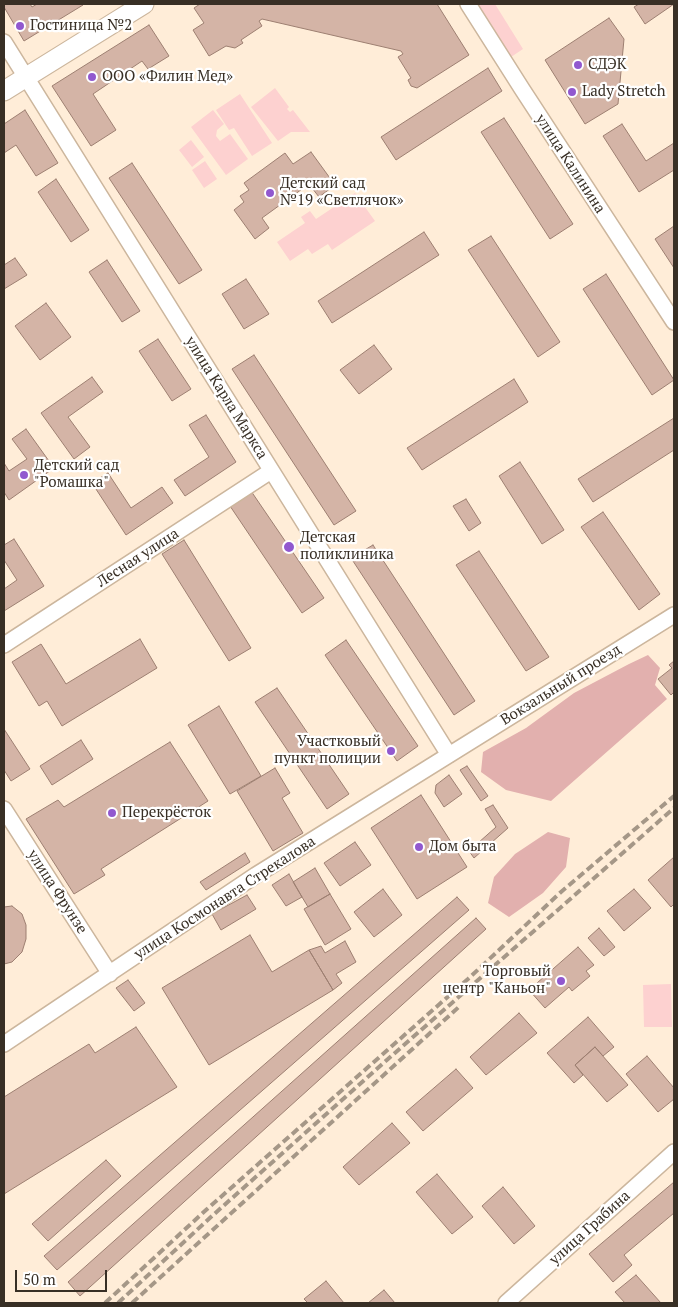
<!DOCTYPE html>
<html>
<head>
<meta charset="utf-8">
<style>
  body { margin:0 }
  #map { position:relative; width:678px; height:1307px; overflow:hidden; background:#ffedd8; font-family:"PT Serif",serif }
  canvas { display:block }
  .frame { position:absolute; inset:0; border:5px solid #382f25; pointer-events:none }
  .scale { position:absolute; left:15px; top:1270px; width:92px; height:22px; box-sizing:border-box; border:2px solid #382f25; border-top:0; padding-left:6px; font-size:15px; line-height:18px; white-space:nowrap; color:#382f25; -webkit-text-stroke:4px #fff; paint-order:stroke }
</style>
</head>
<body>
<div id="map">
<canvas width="678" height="1307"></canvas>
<div class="frame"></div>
<div class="scale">50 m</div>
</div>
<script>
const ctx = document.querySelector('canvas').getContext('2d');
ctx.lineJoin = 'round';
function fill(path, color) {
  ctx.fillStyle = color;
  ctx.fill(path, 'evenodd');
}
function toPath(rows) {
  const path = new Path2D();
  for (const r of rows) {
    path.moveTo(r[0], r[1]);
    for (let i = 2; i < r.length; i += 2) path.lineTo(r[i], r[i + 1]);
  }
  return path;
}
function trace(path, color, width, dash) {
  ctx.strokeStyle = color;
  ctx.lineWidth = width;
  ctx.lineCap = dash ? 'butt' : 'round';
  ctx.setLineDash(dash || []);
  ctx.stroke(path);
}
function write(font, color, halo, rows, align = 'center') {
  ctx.font = font + ' "PT Serif",serif';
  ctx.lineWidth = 4.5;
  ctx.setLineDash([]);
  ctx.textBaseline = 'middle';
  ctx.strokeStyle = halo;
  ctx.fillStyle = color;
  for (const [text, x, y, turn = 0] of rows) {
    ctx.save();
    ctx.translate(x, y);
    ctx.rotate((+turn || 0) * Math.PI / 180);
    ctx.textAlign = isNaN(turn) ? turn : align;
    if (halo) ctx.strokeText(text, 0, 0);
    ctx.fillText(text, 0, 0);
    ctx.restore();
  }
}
fill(toPath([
  [474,4,495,4,523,49,508,59],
  [275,88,289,107,287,109,290,112,293,110,310,132,291,132,278,141,251,107],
  [240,94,272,143,252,156,234,128,229,130,216,110],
  [213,110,224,124,217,130,216,136,220,141,230,134,248,159,226,175,191,127],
  [191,140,204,157,192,167,179,150],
  [205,161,217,179,204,188,192,170],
  [355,193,375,221,332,250,328,244,312,254,308,249,290,261,277,242,305,223,301,217,310,211,316,219],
  [671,984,672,1027,644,1027,643,985]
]), '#fdd1d0');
fill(toPath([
  [648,655,660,668,655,685,667,699,551,801,506,790,481,772,483,752,526,728,574,693,629,664],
  [548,832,570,838,566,867,543,893,509,917,488,903,494,877,515,854]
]), '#e2b0ae');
const building = toPath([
  [4,4,30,4,32,7,37,4,82,4,83,5,24,41,4,7,4,4],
  [200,4,437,4,469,55,417,88,411,86,408,80,411,78,398,57,403,54,401,51,262,19,259,21,262,26,241,40,243,43,235,48,226,46,209,56,193,30,204,23,194,8,200,4],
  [639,4,674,4,645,24,634,7,639,4],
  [609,18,624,39,618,104,585,124,545,60,609,18],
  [149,25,169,56,148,69,142,61,93,94,116,130,91,146,52,86,149,25],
  [488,68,502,91,396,160,381,137,488,68],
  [25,110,58,163,36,176,16,145,4,153,4,124,25,110],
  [504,118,573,224,550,239,481,132,504,118],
  [622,124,646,161,674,143,674,170,639,192,603,136,622,124],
  [311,152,335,185,319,197,309,184,262,218,269,228,255,239,234,210,244,202,240,196,249,190,244,183,285,153,293,164,311,152],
  [132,163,202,270,179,284,109,178,132,163],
  [56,179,89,230,71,242,38,192,56,179],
  [674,226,674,268,655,239,674,226],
  [424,232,439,255,332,323,318,301,424,232],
  [491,236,560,342,538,357,468,250,491,236],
  [15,258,27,275,4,289,4,265,15,258],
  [107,260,140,311,122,322,89,272,107,260],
  [606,274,674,380,652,395,583,289,606,274],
  [246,279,269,314,244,329,222,294,246,279],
  [46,303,71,337,40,360,15,326,46,303],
  [158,339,191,389,172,401,139,351,158,339],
  [374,345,392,369,359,394,340,370,374,345],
  [254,355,356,511,334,525,232,369,254,355],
  [92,377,103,392,68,417,90,447,74,459,41,413,92,377],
  [514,379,528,402,422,470,407,448,514,379],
  [206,415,236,462,185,496,174,480,209,457,189,425,206,415],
  [674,418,674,450,593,502,578,479,674,418],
  [26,429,54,468,9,500,4,492,4,463,9,471,27,459,12,439,26,429],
  [520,462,564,530,542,544,499,476,520,462],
  [108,473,131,508,162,487,173,503,126,535,92,483,108,473],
  [251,491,324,598,302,613,230,506,251,491],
  [466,499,481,523,469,531,453,506,466,499],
  [603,512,660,594,639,610,581,527,603,512],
  [14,539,44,586,4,611,4,589,17,580,4,560,4,545,14,539],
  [184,540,251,648,229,661,162,554,184,540],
  [373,545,475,701,454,715,351,558,373,545],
  [479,551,549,657,526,671,456,565,479,551],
  [140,639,157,668,62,726,47,701,39,706,12,662,41,644,66,684,140,639],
  [346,640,418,746,397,761,325,655,346,640],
  [674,661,674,692,671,695,658,679,672,668,669,665,674,661],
  [277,688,349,794,327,809,255,702,277,688],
  [219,706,261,776,230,794,188,725,219,706],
  [4,729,30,769,11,781,4,770,4,729],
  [81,740,93,759,52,785,40,766,81,740],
  [170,742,208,801,101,869,105,875,74,894,26,819,58,800,64,807,170,742],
  [467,766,488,796,481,801,460,770,467,766],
  [275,768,290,793,282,798,303,833,273,851,237,791,275,768],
  [449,775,462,794,444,807,435,793,436,785,449,775],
  [421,795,467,867,417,899,371,828,421,795],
  [493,805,508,828,474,858,469,851,496,827,485,809,493,805],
  [355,842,371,865,340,886,324,863,355,842],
  [245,853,250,862,206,890,200,882,245,853],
  [674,857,674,904,671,907,648,880,674,857],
  [315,868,330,894,308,907,293,882,315,868],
  [289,874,302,897,286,906,272,885,289,874],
  [383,889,402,915,374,937,354,912,383,889],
  [634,889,651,908,624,931,607,911,634,889],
  [330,894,351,929,325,945,304,909,330,894],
  [247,895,256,909,221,930,212,914,247,895],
  [457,897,469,910,57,1270,44,1256,457,897],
  [12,906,22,914,26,925,26,939,22,952,12,962,4,964,4,907,12,906],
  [476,918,486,929,80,1296,68,1282,476,918],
  [599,928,615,947,604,956,588,938,599,928],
  [250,935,272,972,309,950,333,990,209,1065,162,988,250,935],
  [345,941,356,962,336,974,342,983,333,990,309,950,321,946,325,953,345,941],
  [578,947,594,965,586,971,590,976,572,991,569,987,545,1008,529,990,578,947],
  [128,980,145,1003,134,1011,116,988,128,980],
  [519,1013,537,1033,486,1075,470,1057,519,1013],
  [588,1017,614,1047,603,1056,595,1047,575,1065,583,1075,574,1083,547,1053,588,1017],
  [136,1027,177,1087,4,1194,4,1097,89,1044,95,1053,136,1027],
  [595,1047,628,1085,607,1102,575,1065,595,1047],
  [647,1056,674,1088,674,1099,658,1112,626,1074,647,1056],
  [456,1069,473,1088,423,1131,406,1112,456,1069],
  [392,1123,410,1143,359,1185,343,1167,392,1123],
  [106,1160,121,1176,48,1241,32,1224,106,1160],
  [437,1174,473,1217,452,1234,416,1192,437,1174],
  [674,1182,674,1213,624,1255,632,1265,613,1282,589,1254,674,1182],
  [503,1187,535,1226,514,1244,482,1206,503,1187],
  [636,1275,661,1303,625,1303,615,1292,636,1275],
  [326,1281,344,1303,308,1303,304,1299,326,1281],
  [384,1290,395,1303,368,1303,384,1290]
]);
fill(building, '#d4b4a6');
trace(building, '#9d7f71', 1);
const minor = toPath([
  [468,4,522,89,674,322],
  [4,42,449,755],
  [4,645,271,471],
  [4,809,110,974],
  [4,1044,256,875,674,615],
  [506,1303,674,1152]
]);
const major = toPath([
  [4,91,144,4]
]);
trace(minor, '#ccb69d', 18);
trace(major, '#ccb69d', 21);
trace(minor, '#fff', 15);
trace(major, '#fff', 19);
trace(toPath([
  [105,1303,206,1210,468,979,561,892,674,796],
  [118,1303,212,1216,388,1059,674,808],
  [132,1303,461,1005]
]), '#a59787', 4, [8, 4]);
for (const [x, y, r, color] of [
  [20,26,5,"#9158cf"],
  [578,65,5,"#9158cf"],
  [92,77,5,"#9158cf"],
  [572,92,5,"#9158cf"],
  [270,193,5,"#9158cf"],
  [24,475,5,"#9158cf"],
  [289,547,6,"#9158cf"],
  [391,751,5,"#9158cf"],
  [112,813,5,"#9158cf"],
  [419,847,5,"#9158cf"],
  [561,981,5,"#9158cf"]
]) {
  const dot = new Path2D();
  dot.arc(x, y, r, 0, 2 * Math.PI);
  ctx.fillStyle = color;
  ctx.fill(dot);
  trace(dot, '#fff', 2);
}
write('15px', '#382f25', '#fff', [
  ["Гостиница №2",30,26],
  ["СДЭК",588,65],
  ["ООО «Филин Мед»",102,77],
  ["Lady Stretch",582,92],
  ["Детский сад",280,184],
  ["№19 «Светлячок»",280,201],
  ["Детский сад",34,466],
  ["\"Ромашка\"",34,483],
  ["Детская",300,538],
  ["поликлиника",300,555],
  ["Участковый",381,742,"right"],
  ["пункт полиции",381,759,"right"],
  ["Перекрёсток",122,813],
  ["Дом быта",429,847],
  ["Торговый",551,972,"right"],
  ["центр \"Каньон\"",551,989,"right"]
], 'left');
write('15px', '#382f25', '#fff', [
  ["улица Калинина",570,164,57],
  ["улица Карла Маркса",226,398,58],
  ["Лесная улица",138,558,-33],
  ["Вокзальный проезд",561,685,-32],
  ["улица Фрунзе",57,892,57],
  ["улица Космонавта Стрекалова",225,898,-33],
  ["улица Грабина",590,1228,-42]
]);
</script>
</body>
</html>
